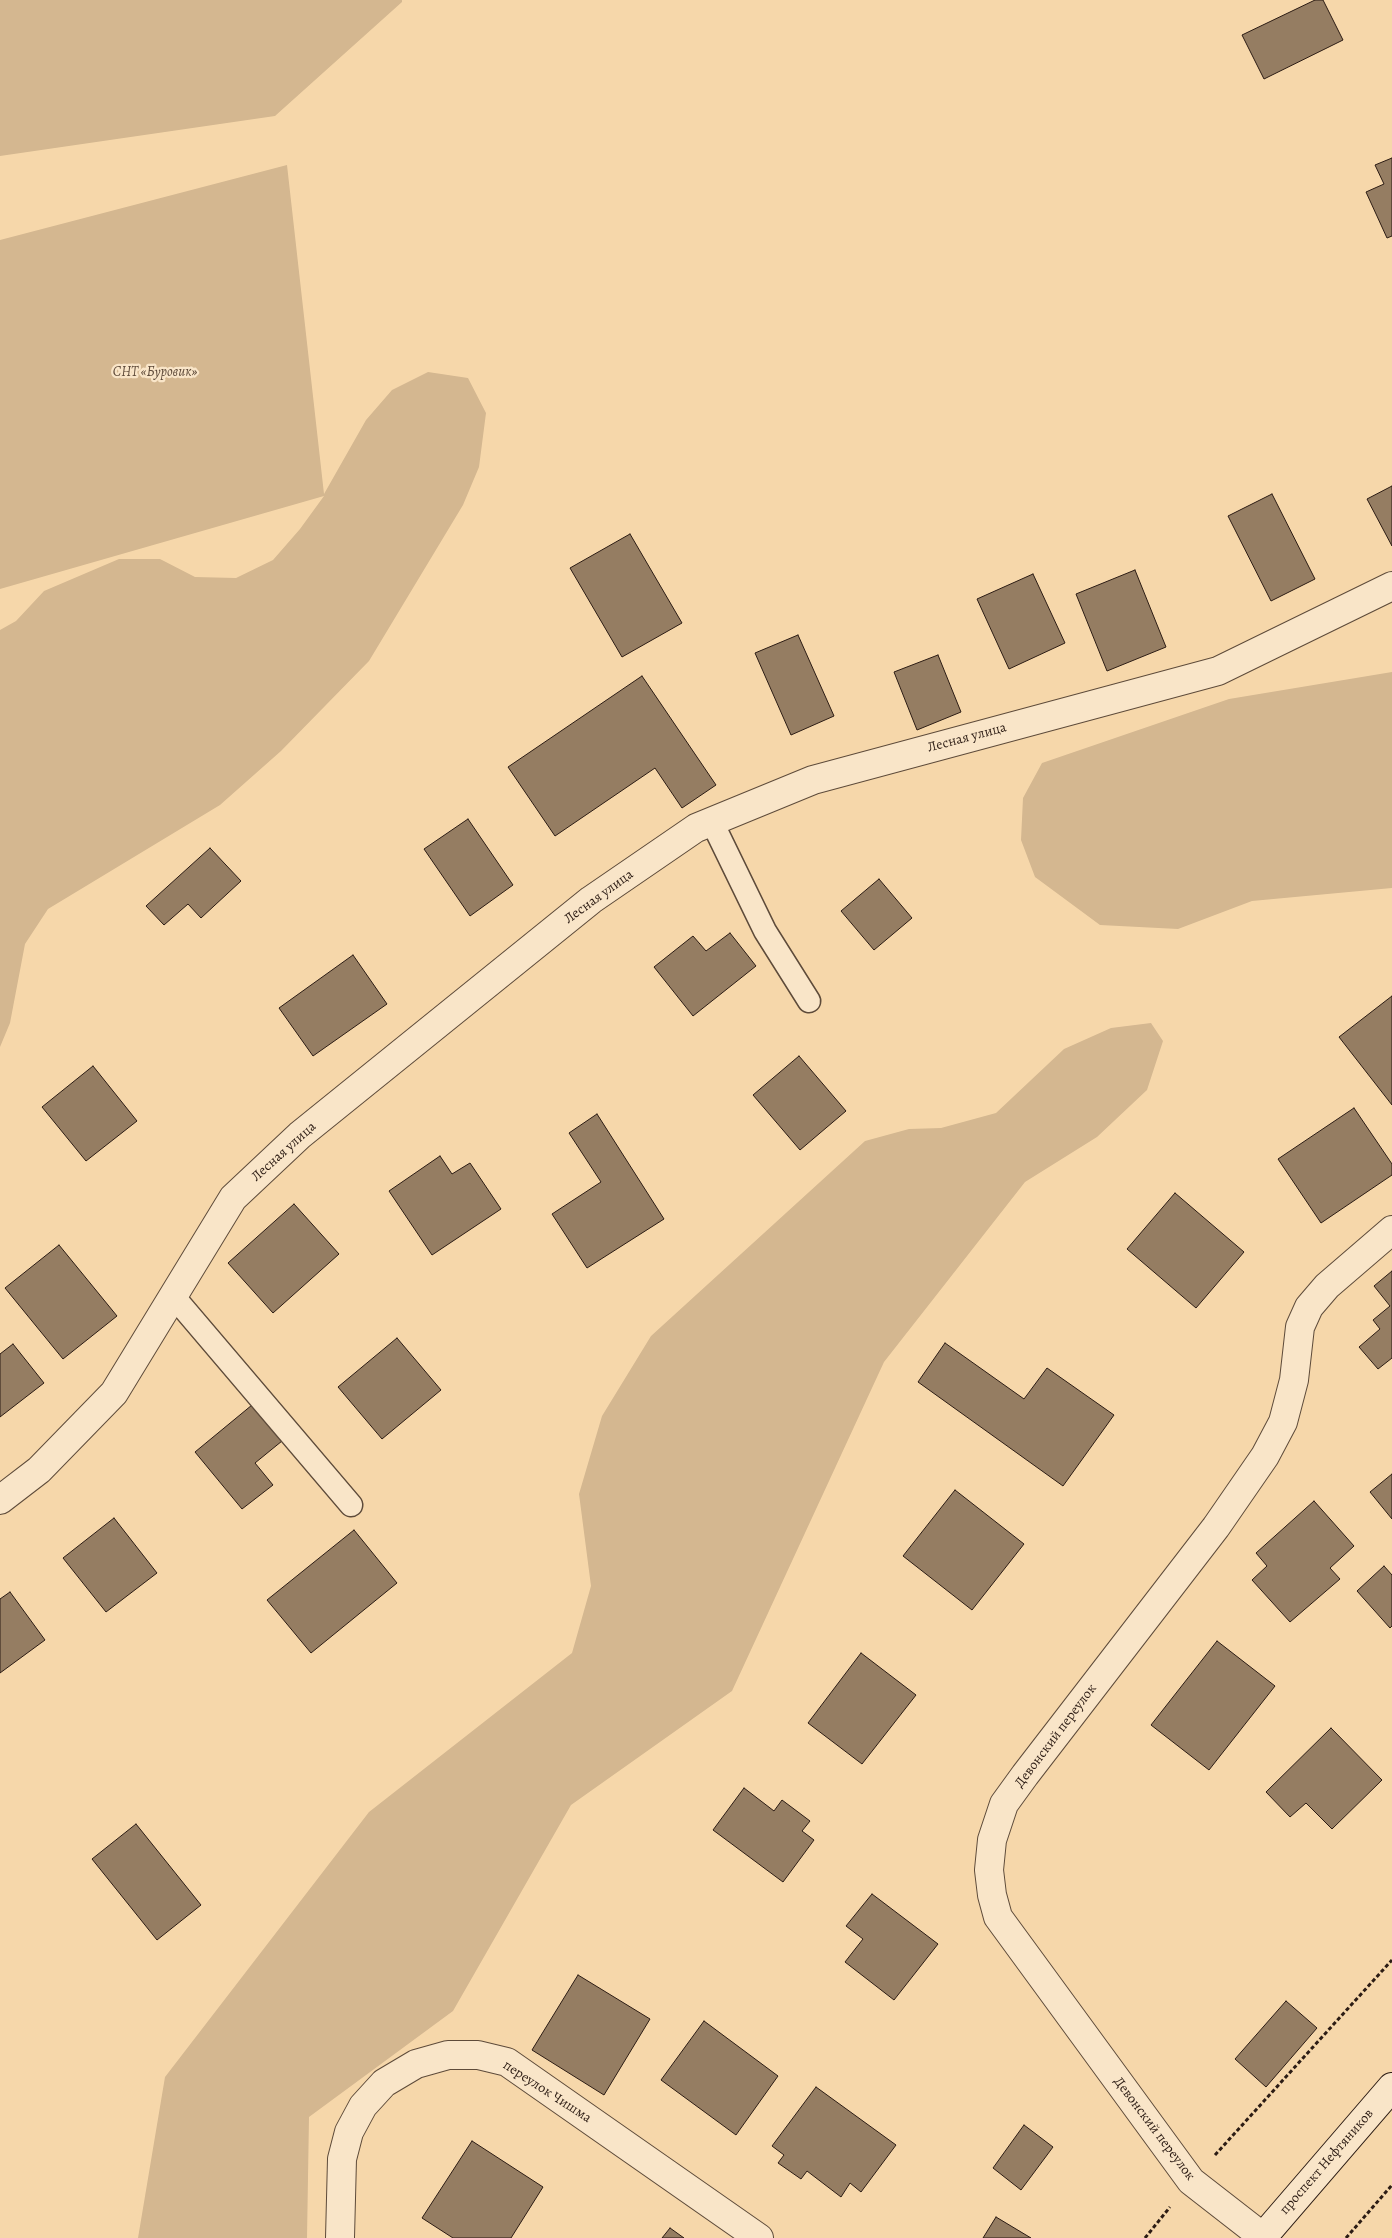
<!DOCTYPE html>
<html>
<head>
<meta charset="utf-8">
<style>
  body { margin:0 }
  canvas { display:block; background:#f6d7aa }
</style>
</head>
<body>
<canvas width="1392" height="2238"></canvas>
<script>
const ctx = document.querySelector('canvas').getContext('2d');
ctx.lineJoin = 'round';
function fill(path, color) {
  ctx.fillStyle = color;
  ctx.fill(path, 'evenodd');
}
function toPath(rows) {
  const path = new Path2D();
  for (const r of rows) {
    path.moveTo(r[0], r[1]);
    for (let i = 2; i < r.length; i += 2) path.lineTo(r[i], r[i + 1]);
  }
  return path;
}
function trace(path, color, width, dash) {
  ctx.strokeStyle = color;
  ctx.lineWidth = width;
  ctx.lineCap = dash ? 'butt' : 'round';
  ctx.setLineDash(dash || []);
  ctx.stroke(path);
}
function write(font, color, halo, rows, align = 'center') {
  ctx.font = font + ' Alegreya,serif';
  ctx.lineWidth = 4.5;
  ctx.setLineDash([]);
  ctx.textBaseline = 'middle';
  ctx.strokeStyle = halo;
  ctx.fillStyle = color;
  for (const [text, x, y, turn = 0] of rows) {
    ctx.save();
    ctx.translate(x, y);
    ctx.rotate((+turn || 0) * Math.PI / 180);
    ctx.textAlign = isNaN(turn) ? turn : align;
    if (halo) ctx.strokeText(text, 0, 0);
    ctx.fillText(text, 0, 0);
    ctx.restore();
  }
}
fill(toPath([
  [0,0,402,0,402,2,275,116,0,156],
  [287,165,324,494,366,420,392,390,428,372,468,378,486,413,479,467,463,505,369,661,281,751,220,805,48,909,25,944,10,1023,0,1047,0,630,16,621,44,591,119,559,160,559,195,577,236,578,273,560,300,529,324,496,0,589,0,240],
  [1392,672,1392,888,1252,901,1178,929,1100,925,1035,877,1021,840,1023,798,1042,763,1229,699],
  [1151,1023,1163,1041,1147,1090,1097,1137,1025,1182,884,1362,732,1691,571,1805,453,2011,309,2117,307,2238,138,2238,165,2077,369,1812,572,1653,591,1586,579,1494,602,1416,651,1336,865,1141,909,1129,941,1128,996,1113,1064,1049,1111,1028]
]), '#d4b790');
const building = toPath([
  [1315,0,1323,0,1343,40,1264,79,1242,35,1315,0],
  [1392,158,1392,236,1387,238,1366,192,1384,184,1375,165,1392,158],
  [1392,486,1392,546,1367,499,1392,486],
  [1272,494,1315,579,1271,601,1228,516,1272,494],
  [630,534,682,623,622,657,570,568,630,534],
  [1135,570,1166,647,1107,671,1076,594,1135,570],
  [1033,574,1065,643,1009,669,977,599,1033,574],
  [798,635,834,716,791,735,755,653,798,635],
  [938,655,961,712,917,730,894,672,938,655],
  [642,676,716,785,682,808,655,768,555,836,508,767,642,676],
  [468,819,513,885,470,916,424,849,468,819],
  [210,848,241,881,201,918,188,904,164,925,146,906,210,848],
  [879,879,912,918,874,950,841,911,879,879],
  [730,933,756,966,693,1016,654,967,693,936,706,951,730,933],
  [353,955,387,1004,313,1056,279,1008,353,955],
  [1392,996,1392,1105,1339,1037,1392,996],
  [799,1056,846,1111,800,1150,753,1095,799,1056],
  [93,1066,137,1121,86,1161,42,1107,93,1066],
  [1354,1108,1392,1164,1392,1175,1321,1223,1278,1159,1354,1108],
  [597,1114,664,1219,587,1268,552,1214,601,1182,569,1133,597,1114],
  [440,1156,452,1174,470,1163,501,1209,432,1255,389,1191,440,1156],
  [1175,1193,1244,1252,1196,1308,1127,1249,1175,1193],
  [294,1204,339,1254,273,1313,228,1263,294,1204],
  [59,1245,117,1316,63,1359,5,1288,59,1245],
  [1392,1271,1392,1358,1378,1369,1359,1347,1380,1329,1373,1320,1390,1306,1374,1286,1392,1271],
  [397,1338,441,1390,382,1439,338,1387,397,1338],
  [945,1343,1024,1399,1047,1368,1114,1415,1063,1486,918,1382,945,1343],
  [13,1344,44,1383,0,1417,0,1354,13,1344],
  [252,1405,282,1441,255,1463,273,1485,242,1509,195,1452,252,1405],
  [1392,1474,1392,1519,1370,1492,1392,1474],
  [955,1490,1024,1544,972,1610,903,1556,955,1490],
  [1314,1501,1354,1546,1330,1568,1340,1579,1290,1622,1252,1580,1267,1566,1256,1553,1314,1501],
  [114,1518,157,1573,106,1612,63,1558,114,1518],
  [354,1530,397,1583,311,1653,267,1600,354,1530],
  [1384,1566,1392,1575,1392,1626,1390,1628,1357,1591,1384,1566],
  [10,1592,45,1640,0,1673,0,1599,10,1592],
  [1217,1641,1275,1686,1209,1770,1151,1725,1217,1641],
  [861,1653,916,1695,862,1764,808,1723,861,1653],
  [1331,1728,1382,1780,1332,1829,1306,1803,1290,1817,1266,1792,1331,1728],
  [744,1788,774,1811,782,1800,810,1821,802,1831,814,1840,783,1882,713,1830,744,1788],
  [136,1824,201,1905,157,1940,92,1859,136,1824],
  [872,1894,938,1944,894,2000,845,1962,863,1939,846,1926,872,1894],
  [578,1975,650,2019,604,2095,532,2050,578,1975],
  [1286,2001,1317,2028,1266,2087,1235,2059,1286,2001],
  [704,2021,778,2076,736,2135,661,2080,704,2021],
  [816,2087,896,2145,861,2192,850,2183,841,2197,807,2171,801,2179,778,2163,784,2155,772,2146,816,2087],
  [1024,2125,1053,2147,1021,2190,993,2168,1024,2125],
  [472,2141,543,2187,511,2238,453,2238,422,2218,472,2141],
  [996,2217,1031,2238,983,2238,996,2217],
  [670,2228,684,2238,662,2238,670,2228]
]);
fill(building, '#957d62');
trace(building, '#2c1c14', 1);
const service = toPath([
  [712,822,765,931,809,1001],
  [174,1297,351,1505]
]);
const minor = toPath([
  [0,1500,39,1470,114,1393,233,1198,300,1135,591,900,696,828,813,780,1218,671,1392,586],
  [1263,2237,1191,2181,998,1917,992,1895,989,1870,992,1840,1004,1804,1025,1775,1216,1527,1265,1456,1283,1422,1294,1380,1300,1327,1309,1307,1327,1286,1392,1230],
  [340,2238,342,2159,349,2132,363,2106,384,2083,416,2064,448,2055,478,2055,507,2062,759,2238]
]);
const secondary = toPath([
  [1262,2238,1392,2087]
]);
trace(service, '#5e4b3a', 25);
trace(minor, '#5e4b3a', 30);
trace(secondary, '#2c1c14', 30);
trace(toPath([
  [1215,2155,1392,1960],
  [1145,2238,1170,2207],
  [1346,2238,1392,2185]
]), '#2c1c14', 3, [4, 2.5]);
trace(service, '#f9e5c8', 22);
trace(minor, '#f9e5c8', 28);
trace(secondary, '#f9e5c8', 28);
write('italic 14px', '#5e4a39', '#f9e5c8', [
  ["СНТ «Буровик»",155,373]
]);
write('14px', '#2c1c14', '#f9e5c8', [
  ["Лесная улица",967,738,-15],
  ["Лесная улица",599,897,-36],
  ["Лесная улица",284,1152,-42],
  ["Девонский переулок",1056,1736,-53],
  ["переулок Чишма",547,2092,33],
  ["Девонский переулок",1154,2129,53],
  ["проспект Нефтяников",1327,2162,-49]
]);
</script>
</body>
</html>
